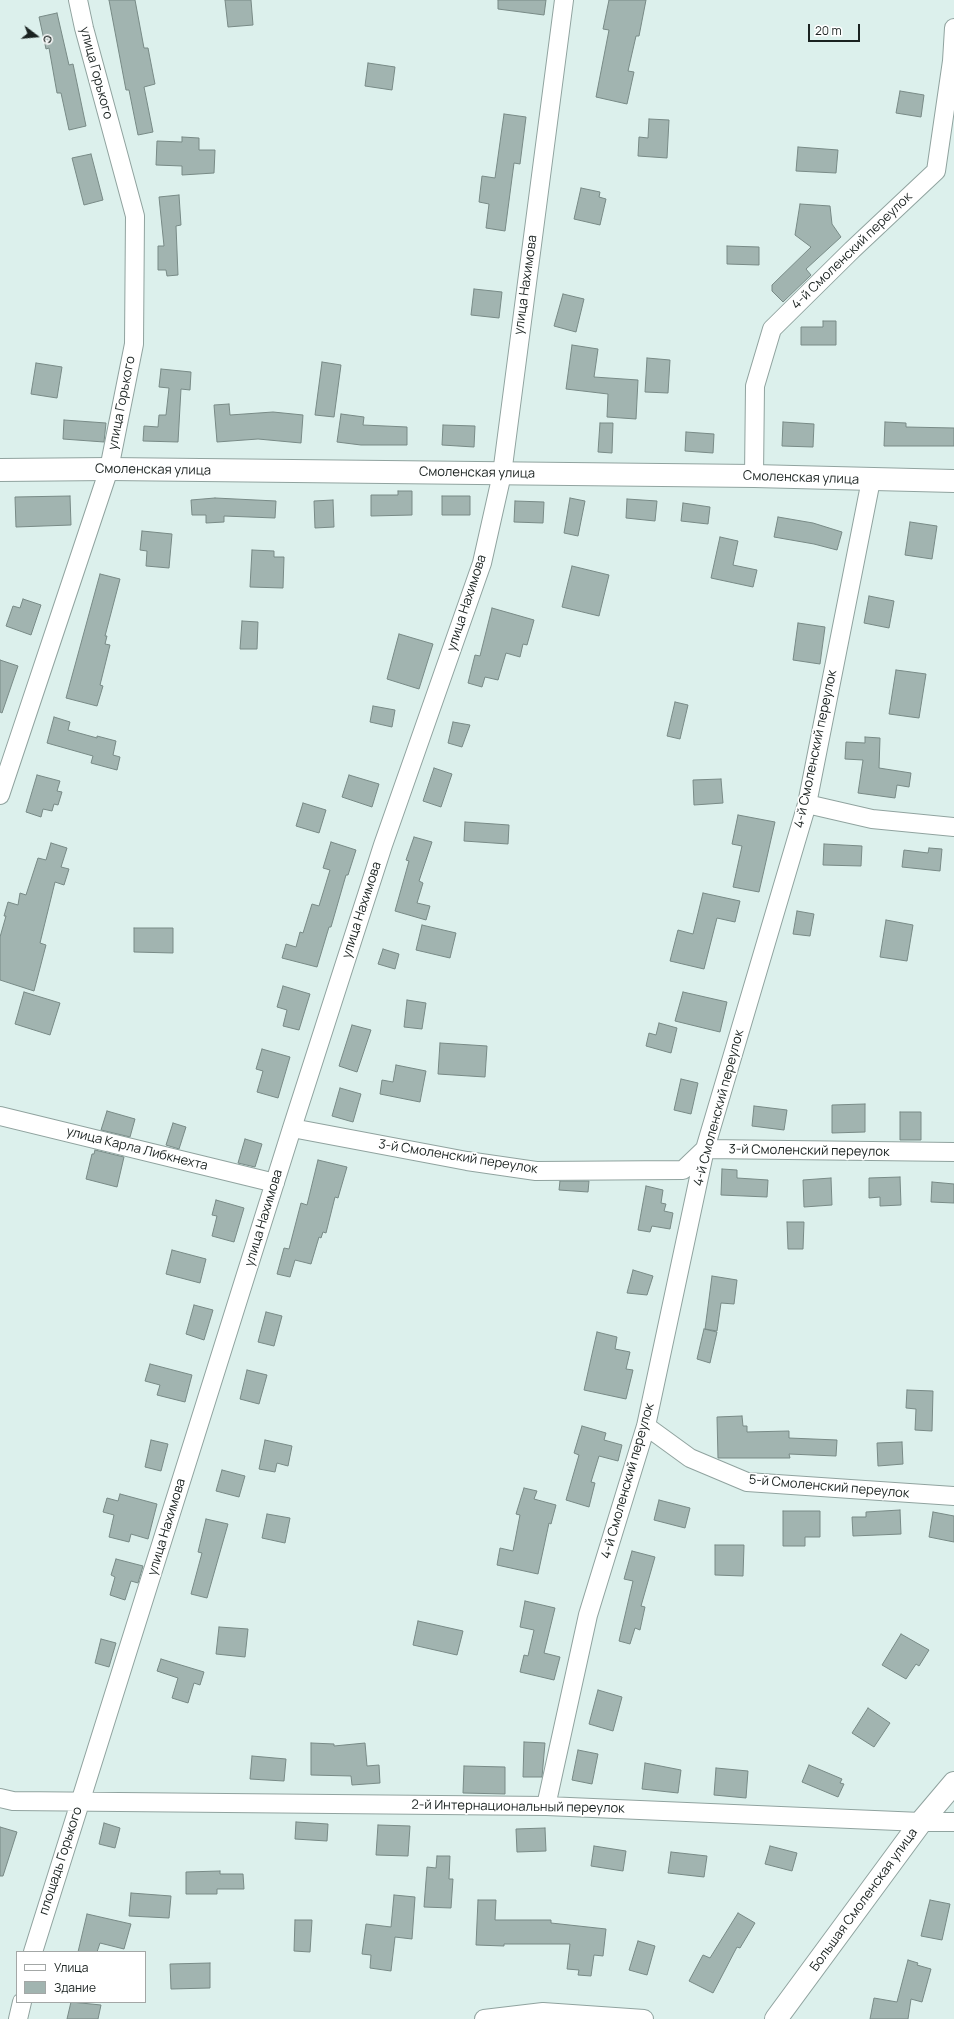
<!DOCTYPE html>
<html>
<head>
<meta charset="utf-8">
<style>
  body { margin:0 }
  #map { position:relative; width:954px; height:2019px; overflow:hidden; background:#dcf0ec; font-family:Manrope,sans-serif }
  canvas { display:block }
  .legend { position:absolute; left:16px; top:1951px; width:130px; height:52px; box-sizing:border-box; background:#fff; border:1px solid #a3a7a6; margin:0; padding:5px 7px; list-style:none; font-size:12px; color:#1a2220 }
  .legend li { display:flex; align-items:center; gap:8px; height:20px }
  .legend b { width:20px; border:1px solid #a3a7a6 }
  .north { position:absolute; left:16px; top:16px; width:40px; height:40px; -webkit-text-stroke:3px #fff; paint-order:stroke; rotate:106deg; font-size:11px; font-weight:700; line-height:16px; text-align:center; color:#1a2220 }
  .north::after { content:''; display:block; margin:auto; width:14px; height:18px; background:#1a2220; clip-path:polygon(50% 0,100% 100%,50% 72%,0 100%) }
  .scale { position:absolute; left:808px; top:24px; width:52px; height:18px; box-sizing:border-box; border:2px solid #1a2220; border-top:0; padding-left:5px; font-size:12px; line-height:14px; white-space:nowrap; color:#1a2220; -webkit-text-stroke:3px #fff; paint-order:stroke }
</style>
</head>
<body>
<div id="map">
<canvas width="954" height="2019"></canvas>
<ul class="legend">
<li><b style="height:5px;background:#fff"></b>Улица</li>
<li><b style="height:11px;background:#a1b4b0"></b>Здание</li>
</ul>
<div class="north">С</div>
<div class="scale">20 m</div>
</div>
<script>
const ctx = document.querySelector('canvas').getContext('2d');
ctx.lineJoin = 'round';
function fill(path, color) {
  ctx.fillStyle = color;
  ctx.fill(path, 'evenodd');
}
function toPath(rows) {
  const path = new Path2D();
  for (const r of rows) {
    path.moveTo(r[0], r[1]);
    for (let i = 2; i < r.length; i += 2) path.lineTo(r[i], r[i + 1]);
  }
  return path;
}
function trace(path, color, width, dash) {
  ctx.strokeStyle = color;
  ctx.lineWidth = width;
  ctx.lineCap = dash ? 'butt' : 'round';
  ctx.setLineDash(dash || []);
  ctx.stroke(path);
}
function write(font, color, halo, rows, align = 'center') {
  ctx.font = font + ' Manrope,sans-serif';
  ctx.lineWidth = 3.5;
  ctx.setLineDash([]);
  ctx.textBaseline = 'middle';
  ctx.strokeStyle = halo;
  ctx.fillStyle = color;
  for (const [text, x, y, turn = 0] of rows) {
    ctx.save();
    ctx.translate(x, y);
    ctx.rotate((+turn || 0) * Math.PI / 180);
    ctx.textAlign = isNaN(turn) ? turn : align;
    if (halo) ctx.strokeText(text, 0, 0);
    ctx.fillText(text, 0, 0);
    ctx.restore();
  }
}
const building = toPath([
  [109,0,135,0,144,48,148,48,155,84,144,87,153,132,138,135,129,90,126,90,109,0],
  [225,0,251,0,253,25,228,27,225,0],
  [498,0,546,0,544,15,498,9,498,0],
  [609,0,646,0,639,36,636,36,628,71,634,72,627,104,596,97,609,30,603,29,609,0],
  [57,13,69,65,73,64,86,126,69,130,61,93,57,93,49,48,46,49,39,17,57,13],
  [368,63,395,67,392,90,365,86,368,63],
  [900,91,924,95,921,117,896,113,900,91],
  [504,114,526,117,520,164,514,163,505,231,486,228,489,204,479,202,482,176,495,178,504,114],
  [649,119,669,120,667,158,638,156,639,137,648,138,649,119],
  [182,137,199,138,199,150,215,150,214,173,182,175,182,166,156,165,157,141,182,142,182,137],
  [798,147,838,150,836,173,796,171,798,147],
  [91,154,103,200,84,205,72,158,91,154],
  [581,188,600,192,599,197,606,199,600,225,574,219,581,188],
  [179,195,181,225,176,226,178,275,167,276,166,270,158,270,158,246,164,246,159,197,179,195],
  [800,204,830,206,832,224,841,237,806,269,811,275,783,302,772,291,772,285,811,247,795,235,800,204],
  [727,246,759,247,759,265,727,264,727,246],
  [474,289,502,292,499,318,471,315,474,289],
  [563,294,584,299,576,332,554,326,563,294],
  [823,321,836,321,836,345,801,345,801,327,823,327,823,321],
  [572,345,598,349,594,377,638,380,636,419,607,417,608,394,566,389,572,345],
  [647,358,670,360,668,393,645,392,647,358],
  [322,362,341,365,334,417,315,415,322,362],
  [36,363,62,367,57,398,31,394,36,363],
  [161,369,191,372,190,390,181,389,178,442,143,441,144,426,158,427,159,415,166,415,169,388,159,387,161,369],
  [229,404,230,415,273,412,303,415,301,443,258,439,217,442,214,405,229,404],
  [341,414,364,417,363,425,407,427,407,445,361,445,337,442,341,414],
  [64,420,106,423,104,442,63,439,64,420],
  [783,422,814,424,813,447,782,446,783,422],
  [885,422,906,423,906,427,954,428,954,446,884,446,885,422],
  [600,423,613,423,612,453,598,452,600,423],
  [443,425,475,426,474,447,442,445,443,425],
  [686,432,714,434,713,453,685,451,686,432],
  [398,491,412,491,412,515,371,516,371,495,398,495,398,491],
  [70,496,71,525,16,527,15,497,70,496],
  [442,496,470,496,470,515,442,515,442,496],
  [215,498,276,501,275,518,224,516,224,522,206,523,206,515,192,515,191,500,215,498],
  [570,498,585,501,578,536,564,533,570,498],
  [627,499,657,501,655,521,626,518,627,499],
  [333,500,334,527,315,528,314,501,333,500],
  [515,501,544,502,543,523,514,522,515,501],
  [683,503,710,507,708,524,681,521,683,503],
  [778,517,813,523,842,532,837,550,814,544,774,537,778,517],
  [910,522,937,526,932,559,905,555,910,522],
  [142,531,172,534,169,568,146,566,147,551,140,550,142,531],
  [720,537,738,541,733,565,757,570,753,587,711,578,720,537],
  [252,550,274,551,274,557,284,557,283,588,250,587,252,550],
  [572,566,609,575,599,616,562,607,572,566],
  [100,574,120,579,105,636,107,636,105,644,110,645,100,685,103,686,97,706,66,698,100,574],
  [869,596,894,601,889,628,864,623,869,596],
  [23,599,41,605,31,635,6,626,13,606,20,608,23,599],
  [492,608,534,620,527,645,523,644,520,657,506,653,498,680,485,677,482,687,468,683,475,655,480,656,492,608],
  [242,621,258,622,257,649,240,649,242,621],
  [798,623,825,627,820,664,793,660,798,623],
  [399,634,433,644,419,689,387,679,399,634],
  [0,660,18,666,2,713,0,712,0,660],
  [896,670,926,674,919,718,889,714,896,670],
  [675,702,688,705,680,739,667,736,675,702],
  [373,706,395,710,392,727,370,722,373,706],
  [54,717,70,722,68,730,97,738,97,736,116,741,113,755,120,757,117,770,91,763,93,756,47,743,54,717],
  [453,722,470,725,462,747,448,743,453,722],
  [865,737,880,738,879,768,911,773,909,787,897,785,895,798,858,793,863,760,845,759,846,742,865,743,865,737],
  [434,768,452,774,441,807,423,801,434,768],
  [37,775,60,781,57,791,62,792,58,805,54,804,52,811,43,809,41,817,26,812,37,775],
  [349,775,379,784,372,807,342,797,349,775],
  [721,779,723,803,694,805,693,780,721,779],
  [303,803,326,810,319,833,296,826,303,803],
  [738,815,775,822,759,892,733,887,742,846,732,844,738,815],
  [465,822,509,825,508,844,464,841,465,822],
  [414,837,432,842,419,881,423,883,417,903,430,906,426,920,395,911,409,861,406,860,414,837],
  [331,842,356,850,348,875,346,875,331,927,329,927,317,967,282,958,286,944,296,947,300,932,303,933,312,904,319,906,330,870,323,868,331,842],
  [51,843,67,848,61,867,69,869,64,885,55,882,40,943,46,945,34,991,0,980,0,937,6,916,4,916,8,902,18,905,20,893,26,895,38,858,46,860,51,843],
  [824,844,862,846,861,866,823,865,824,844],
  [929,848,942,849,940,871,902,867,904,850,928,853,929,848],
  [703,893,740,901,735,922,717,918,704,969,670,961,678,930,693,934,703,893],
  [797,911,814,914,810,936,793,934,797,911],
  [886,920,913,925,907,961,880,957,886,920],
  [422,925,456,933,450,958,416,950,422,925],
  [134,928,173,928,173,953,134,952,134,928],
  [383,949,399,954,395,969,378,964,383,949],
  [283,986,310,994,299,1030,283,1026,287,1010,277,1007,283,986],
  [24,992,60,1003,50,1035,15,1024,24,992],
  [683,992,727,1002,720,1032,675,1021,683,992],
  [407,1000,426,1003,422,1029,404,1027,407,1000],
  [659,1023,677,1028,671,1053,646,1046,649,1033,656,1035,659,1023],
  [352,1025,371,1030,357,1072,339,1066,352,1025],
  [440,1043,487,1046,485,1077,438,1074,440,1043],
  [262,1049,290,1057,278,1098,257,1092,263,1071,256,1069,262,1049],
  [396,1065,426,1071,420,1102,380,1094,382,1080,393,1082,396,1065],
  [681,1079,698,1083,691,1114,674,1110,681,1079],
  [340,1088,361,1094,353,1122,332,1116,340,1088],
  [865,1104,865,1132,832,1133,832,1105,865,1104],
  [754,1106,787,1110,784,1130,752,1126,754,1106],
  [107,1111,135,1119,130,1137,101,1130,107,1111],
  [900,1112,921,1112,921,1140,900,1140,900,1112],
  [173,1123,186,1127,179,1149,166,1145,173,1123],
  [245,1139,262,1144,255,1167,238,1163,245,1139],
  [95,1150,124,1157,117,1187,86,1179,92,1154,94,1154,95,1150],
  [318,1160,347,1167,338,1198,335,1197,326,1233,323,1232,321,1238,319,1237,311,1264,295,1260,290,1277,277,1274,284,1248,289,1249,301,1203,307,1205,318,1160],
  [722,1169,737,1170,737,1178,768,1180,767,1197,721,1195,722,1169],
  [900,1177,901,1205,880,1206,880,1197,869,1198,869,1178,900,1177],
  [831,1178,832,1205,804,1207,803,1180,831,1178],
  [560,1181,589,1181,588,1192,559,1190,560,1181],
  [932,1182,954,1184,954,1203,931,1202,932,1182],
  [646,1186,663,1190,661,1203,666,1204,664,1211,673,1213,670,1229,652,1226,650,1232,638,1230,646,1186],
  [216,1200,244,1208,234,1242,212,1236,217,1216,212,1215,216,1200],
  [787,1222,804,1222,803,1249,788,1249,787,1222],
  [172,1250,206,1259,200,1283,166,1274,172,1250],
  [633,1270,653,1276,647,1295,627,1293,633,1270],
  [712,1276,737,1280,734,1304,721,1303,717,1331,705,1329,712,1276],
  [194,1305,213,1310,204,1340,186,1334,194,1305],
  [266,1312,282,1316,274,1346,258,1342,266,1312],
  [704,1329,717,1332,710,1363,697,1359,704,1329],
  [597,1332,617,1337,615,1349,630,1352,626,1369,633,1370,626,1399,584,1390,597,1332],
  [150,1364,192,1375,185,1402,157,1395,160,1385,145,1381,150,1364],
  [247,1370,267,1375,259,1404,240,1399,247,1370],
  [907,1390,933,1391,932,1431,915,1430,916,1409,906,1408,907,1390],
  [742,1416,743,1426,747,1426,747,1432,789,1431,789,1438,837,1440,836,1456,789,1454,790,1458,718,1458,717,1417,742,1416],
  [582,1426,606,1433,604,1440,622,1445,618,1461,599,1456,591,1482,595,1483,589,1507,566,1500,579,1455,574,1453,582,1426],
  [151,1440,168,1444,161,1471,145,1467,151,1440],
  [265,1440,292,1446,288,1466,277,1463,275,1472,259,1469,265,1440],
  [902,1442,903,1464,878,1466,877,1443,902,1442],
  [222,1470,245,1476,239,1497,216,1491,222,1470],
  [524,1488,537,1491,534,1499,556,1505,551,1524,549,1523,538,1574,497,1565,500,1548,513,1551,520,1515,516,1514,524,1488],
  [120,1494,157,1504,148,1539,131,1534,129,1542,109,1537,114,1515,103,1512,107,1498,118,1501,120,1494],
  [659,1500,690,1508,685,1528,654,1520,659,1500],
  [900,1510,901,1534,853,1536,852,1517,866,1517,866,1512,900,1510],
  [783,1511,820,1511,820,1537,805,1537,805,1546,783,1546,783,1511],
  [933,1512,954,1516,954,1542,929,1537,933,1512],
  [267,1514,290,1518,285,1543,262,1538,267,1514],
  [206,1519,228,1524,207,1598,191,1594,202,1553,198,1552,206,1519],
  [715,1545,744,1545,743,1576,715,1575,715,1545],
  [632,1551,655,1557,641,1606,645,1607,640,1630,635,1628,630,1644,619,1641,633,1581,624,1579,632,1551],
  [116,1559,143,1566,138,1583,131,1581,125,1600,110,1595,115,1577,111,1575,116,1559],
  [525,1601,555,1608,544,1653,560,1657,554,1680,520,1672,524,1655,528,1656,534,1630,520,1627,525,1601],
  [418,1621,463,1631,457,1655,413,1645,418,1621],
  [219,1627,248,1629,245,1657,216,1654,219,1627],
  [901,1634,929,1650,919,1666,916,1664,906,1679,882,1665,901,1634],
  [101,1639,116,1643,109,1667,95,1663,101,1639],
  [161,1659,204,1672,200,1685,194,1683,188,1703,172,1698,178,1678,157,1671,161,1659],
  [598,1690,622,1697,613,1731,589,1724,598,1690],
  [868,1708,890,1723,874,1747,852,1733,868,1708],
  [524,1742,545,1743,542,1777,523,1777,524,1742],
  [311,1743,334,1744,334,1746,365,1743,367,1766,379,1765,380,1783,352,1785,351,1776,311,1775,311,1743],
  [578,1750,598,1754,592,1784,572,1780,578,1750],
  [252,1756,286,1759,284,1781,250,1779,252,1756],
  [645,1763,681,1770,678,1793,642,1789,645,1763],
  [809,1765,842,1779,840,1783,844,1784,838,1797,802,1782,809,1765],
  [464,1766,505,1767,505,1794,463,1793,464,1766],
  [716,1768,748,1771,746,1798,714,1795,716,1768],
  [296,1822,328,1824,327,1841,295,1839,296,1822],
  [104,1823,120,1828,115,1848,99,1844,104,1823],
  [378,1825,410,1826,408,1856,376,1855,378,1825],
  [0,1827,17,1832,3,1876,0,1876,0,1827],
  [545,1828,546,1851,517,1852,516,1829,545,1828],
  [594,1846,626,1851,623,1871,591,1866,594,1846],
  [770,1846,797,1853,792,1871,765,1864,770,1846],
  [671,1852,707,1856,704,1877,668,1873,671,1852],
  [437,1856,450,1856,449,1879,453,1879,451,1908,424,1907,427,1867,436,1868,437,1856],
  [220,1871,220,1874,243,1874,244,1889,217,1889,217,1894,186,1894,186,1872,220,1871],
  [131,1893,171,1896,169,1918,129,1916,131,1893],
  [394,1895,415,1897,412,1939,395,1937,391,1971,370,1968,371,1955,362,1954,366,1924,391,1927,394,1895],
  [478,1900,496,1900,495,1920,551,1920,551,1923,606,1929,603,1956,594,1955,591,1976,578,1975,579,1970,567,1969,570,1944,504,1944,504,1946,476,1945,478,1900],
  [930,1900,950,1904,942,1940,921,1936,930,1900],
  [738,1913,755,1923,740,1948,737,1947,713,1993,689,1981,703,1955,710,1958,738,1913],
  [87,1914,131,1924,124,1949,100,1943,97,1952,78,1952,87,1914],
  [295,1920,312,1920,310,1952,294,1951,295,1920],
  [638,1941,655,1946,647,1975,629,1970,638,1941],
  [908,1960,918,1963,917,1965,931,1969,922,2002,911,1999,908,2019,870,2019,874,1998,897,2002,908,1960],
  [210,1963,210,1988,171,1989,170,1964,210,1963],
  [71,2002,101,2005,98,2019,67,2019,71,2002]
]);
fill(building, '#a1b4b0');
trace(building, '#788a86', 1);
const street = toPath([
  [754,476,755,386,772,329,852,250,936,171,952,61,954,28],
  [0,795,109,469,134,344,135,216,84,28,78,0],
  [807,804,872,819,954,827],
  [0,1116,275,1183],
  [292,1128,467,1161,536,1171,683,1170,705,1149,954,1152],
  [646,1426,690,1458,747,1482,954,1496],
  [0,1798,13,1801,546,1806,921,1822,954,1822],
  [546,1806,588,1615,646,1426,705,1149,807,804,871,480],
  [33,1952,292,1128,383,845,482,563,502,474,564,0],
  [18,2019,22,2002],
  [484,2019,543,2012,644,2019]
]);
const secondary = toPath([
  [0,470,109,469,754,476,954,481],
  [776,2019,921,1822,954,1783]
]);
trace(street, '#90a39f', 20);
trace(secondary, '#90a39f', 24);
trace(street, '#fff', 18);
trace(secondary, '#fff', 22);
write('13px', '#1a2220', '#fff', [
  ["улица Горького",96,73,75],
  ["4-й Смоленский переулок",852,251,-44],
  ["улица Нахимова",526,285,-82],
  ["улица Горького",122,403,-79],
  ["Смоленская улица",153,470,1],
  ["Смоленская улица",477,473,1],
  ["Смоленская улица",801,478,2],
  ["улица Нахимова",467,603,-72],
  ["4-й Смоленский переулок",816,749,-78],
  ["улица Нахимова",362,910,-72],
  ["4-й Смоленский переулок",719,1108,-75],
  ["улица Карла Либкнехта",137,1149,14],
  ["3-й Смоленский переулок",809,1151,1],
  ["3-й Смоленский переулок",458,1157,9],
  ["улица Нахимова",264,1218,-73],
  ["4-й Смоленский переулок",628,1481,-74],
  ["5-й Смоленский переулок",829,1487,5],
  ["улица Нахимова",167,1527,-73],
  ["2-й Интернациональный переулок",518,1807,1],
  ["площадь Горького",61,1861,-72],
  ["Большая Смоленская улица",864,1900,-54]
]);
</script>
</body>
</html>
